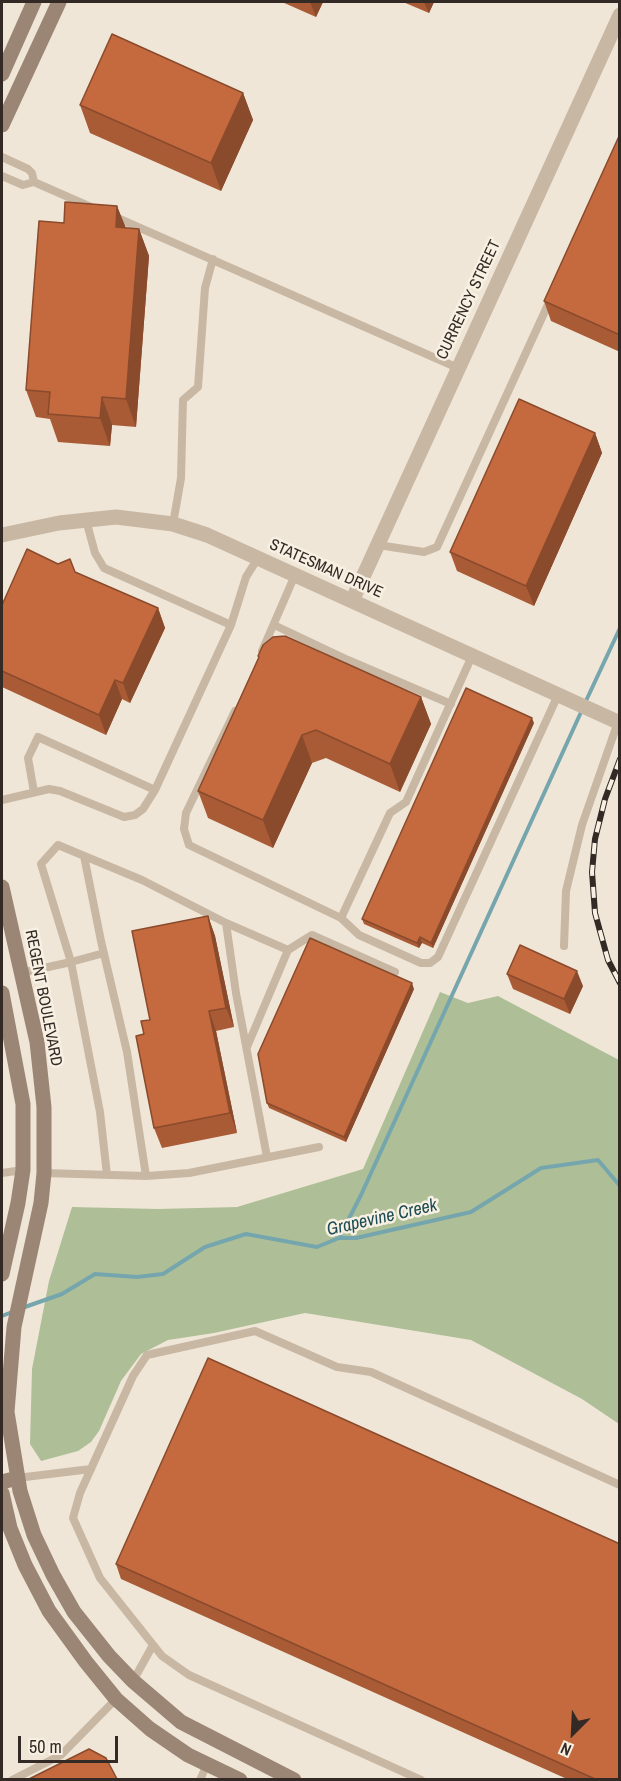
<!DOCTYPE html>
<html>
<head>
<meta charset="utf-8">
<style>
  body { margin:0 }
  #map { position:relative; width:621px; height:1781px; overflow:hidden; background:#f0e6d7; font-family:"Archivo Narrow",sans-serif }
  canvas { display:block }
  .frame { position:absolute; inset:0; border:3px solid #332a25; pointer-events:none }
  .north { position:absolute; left:543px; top:1703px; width:60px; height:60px; -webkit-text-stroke:4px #f8f0e2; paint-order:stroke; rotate:204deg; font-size:16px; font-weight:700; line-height:24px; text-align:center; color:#332a25 }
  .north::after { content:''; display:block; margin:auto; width:21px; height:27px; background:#332a25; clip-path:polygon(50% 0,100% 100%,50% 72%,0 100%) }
  .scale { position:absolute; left:18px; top:1736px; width:100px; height:27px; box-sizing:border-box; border:3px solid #332a25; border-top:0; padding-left:8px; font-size:18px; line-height:21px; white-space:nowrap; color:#332a25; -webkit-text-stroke:4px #f8f0e2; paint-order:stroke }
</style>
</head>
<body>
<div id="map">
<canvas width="621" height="1781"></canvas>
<div class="frame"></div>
<div class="north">N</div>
<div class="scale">50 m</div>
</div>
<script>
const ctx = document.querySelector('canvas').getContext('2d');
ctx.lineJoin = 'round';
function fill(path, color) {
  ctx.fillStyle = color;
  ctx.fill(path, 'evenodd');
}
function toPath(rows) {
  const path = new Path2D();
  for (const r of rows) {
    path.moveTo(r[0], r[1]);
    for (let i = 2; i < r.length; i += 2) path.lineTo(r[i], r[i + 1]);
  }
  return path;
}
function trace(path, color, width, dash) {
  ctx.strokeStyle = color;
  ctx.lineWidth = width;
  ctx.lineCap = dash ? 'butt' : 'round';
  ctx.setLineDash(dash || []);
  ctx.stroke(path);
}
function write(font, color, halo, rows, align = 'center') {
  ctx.font = font + ' "Archivo Narrow",sans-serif';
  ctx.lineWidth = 5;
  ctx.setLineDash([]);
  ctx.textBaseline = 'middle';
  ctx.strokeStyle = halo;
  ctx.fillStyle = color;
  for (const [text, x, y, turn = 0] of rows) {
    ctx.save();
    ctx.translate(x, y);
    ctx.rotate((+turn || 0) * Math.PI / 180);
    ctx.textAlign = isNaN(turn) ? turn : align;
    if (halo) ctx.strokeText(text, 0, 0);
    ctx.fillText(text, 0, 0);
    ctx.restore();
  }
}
fill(toPath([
  [440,992,468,1003,498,996,619,1060,619,1424,582,1399,471,1340,305,1313,214,1333,168,1340,141,1354,121,1381,99,1431,91,1442,78,1451,41,1461,30,1444,32,1369,49,1281,72,1207,158,1209,237,1207,363,1169]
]), '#aebf97');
trace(toPath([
  [585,703,620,628],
  [339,1238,361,1195,582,710],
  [22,1308,62,1294,95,1274,137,1277,163,1274,205,1247,246,1234,317,1247,339,1238,356,1238,471,1212,541,1168,598,1160,620,1186],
  [2,1316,12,1312]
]), '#76a6ad', 4);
trace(toPath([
  [2,157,28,169,32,173,34,182],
  [2,176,23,185,34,182,91,207],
  [113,216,458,368],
  [86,520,95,553,104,568,231,625],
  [173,524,181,478,183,400,198,387,205,288,213,259],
  [378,545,424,552,437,547,551,298],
  [274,625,348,660,451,704],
  [262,651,295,575],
  [235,711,186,813,184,829,189,845,341,918,390,813,406,802,472,656],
  [34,792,28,758,38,737,155,790],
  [2,800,49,789,60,791,124,817,135,815,143,809,155,790,231,625,246,577,258,558],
  [84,856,101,941,127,1052,146,1176],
  [341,918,359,935,421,963,430,963,438,957,558,695],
  [226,923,288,950,247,1047],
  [564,946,566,891,582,825,618,722],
  [288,950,312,935,395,972],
  [104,953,71,962,100,1112,107,1175],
  [21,973,71,962,41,864,58,845,142,880,226,923,236,993,267,1157],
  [2,1173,23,1170],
  [44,1173,146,1176,189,1173,319,1147],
  [17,1478,91,1469],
  [133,1681,153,1645],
  [12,1780,61,1755,116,1699],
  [200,1780,207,1764],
  [421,1780,189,1675,162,1656,100,1578,73,1518,80,1493,133,1376,147,1355,255,1331,337,1367,371,1372,620,1485]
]), '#c8b7a3', 8);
trace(toPath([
  [2,535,59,523,116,517,173,524,207,535,620,723],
  [352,601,620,15]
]), '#c8b7a3', 15);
trace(toPath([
  [2,74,34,2],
  [2,125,59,2],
  [2,887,37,1042,44,1107,44,1173,41,1203,14,1327,7,1412,20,1491,34,1535,53,1575,74,1612,109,1656,133,1681,181,1722,294,1780],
  [2,993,23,1104,23,1170,18,1203,2,1274],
  [2,1482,17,1478],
  [2,1493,10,1528,25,1565,49,1611,86,1662,116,1699,150,1729,188,1755,240,1780]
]), '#9b8675', 15);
const rail = toPath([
  [620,759,605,799,595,839,592,872,595,913,608,960,620,983]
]);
trace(rail, '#332a25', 6);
trace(rail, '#f8f0e2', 4, [11]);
fill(toPath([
  [282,2,323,2,316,17],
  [403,2,434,2,429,13],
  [243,93,253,120,221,191,90,133,80,105],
  [620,134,620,352,551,321,544,301],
  [117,206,125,228,139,229,149,256,136,427,112,425,110,446,58,442,50,419,36,417,26,390,64,223],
  [595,433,602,453,534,606,457,571,450,552],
  [75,572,158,608,165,628,130,703,122,699,106,735,2,687,2,605],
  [258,656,421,697,431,724,400,792,326,758,312,763,273,848,208,818,198,791,258,659],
  [534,723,433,948,422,943,419,948,364,924,362,919],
  [208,916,215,936,234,1027,216,1031,237,1133,162,1148,154,1128,144,1034,150,1020],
  [507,974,583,986,570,1014,513,989],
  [414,989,346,1142,269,1108,267,1103],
  [116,1564,620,1779,567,1779,121,1579]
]), '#a95b36');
fill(toPath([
  [310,2,323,2,316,17],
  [424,2,434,2,429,13],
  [243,93,253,120,221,191,211,163],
  [117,206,128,233,116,227],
  [139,229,149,256,136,427,126,399],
  [102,397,112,425,110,446,100,418],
  [595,433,602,453,534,606,526,586],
  [158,608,165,628,130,703,123,683],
  [115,680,122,699,106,735,99,715],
  [421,697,431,724,400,792,390,764],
  [532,718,534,723,433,948,431,943],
  [302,735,312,763,273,848,263,820],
  [208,916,215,936,234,1027,226,1008],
  [420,937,422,943,419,948,417,943],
  [577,971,583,986,570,1014,564,999],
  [412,983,414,989,346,1142,344,1137],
  [209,1011,216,1031,237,1133,230,1113]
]), '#8a4a2c');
const building = toPath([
  [112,34,243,93,211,163,80,105,112,34],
  [620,134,620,335,544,301,620,134],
  [65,202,117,206,116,227,139,229,126,399,102,397,100,418,48,414,50,392,26,390,39,221,64,223,65,202],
  [519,399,595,433,526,586,450,552,519,399],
  [27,549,58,564,70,559,75,572,158,608,123,683,115,680,99,715,2,671,2,605,27,549],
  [285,636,421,697,390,764,316,730,302,735,263,820,198,791,259,657,258,656,263,645,273,637,285,636],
  [466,688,532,718,431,943,420,937,417,943,362,919,466,688],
  [208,916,226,1008,209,1011,230,1113,154,1128,136,1036,144,1034,141,1021,150,1020,132,931,208,916],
  [310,938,412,983,344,1137,267,1103,258,1054,310,938],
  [520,945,577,971,564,999,507,974,520,945],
  [208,1358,620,1544,620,1779,595,1779,116,1564,208,1358],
  [89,1749,106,1758,117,1779,29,1779,89,1749]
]);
fill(building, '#c56a3f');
trace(building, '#8a4a2c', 1.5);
write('16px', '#332a25', '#f8f0e2', [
  ["CURRENCY STREET",469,300,-65],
  ["STATESMAN DRIVE",326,569,24],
  ["REGENT BOULEVARD",43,998,79]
]);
write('italic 18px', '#1b4c54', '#f8f0e2', [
  ["Grapevine Creek",382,1218,-13]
]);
</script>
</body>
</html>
